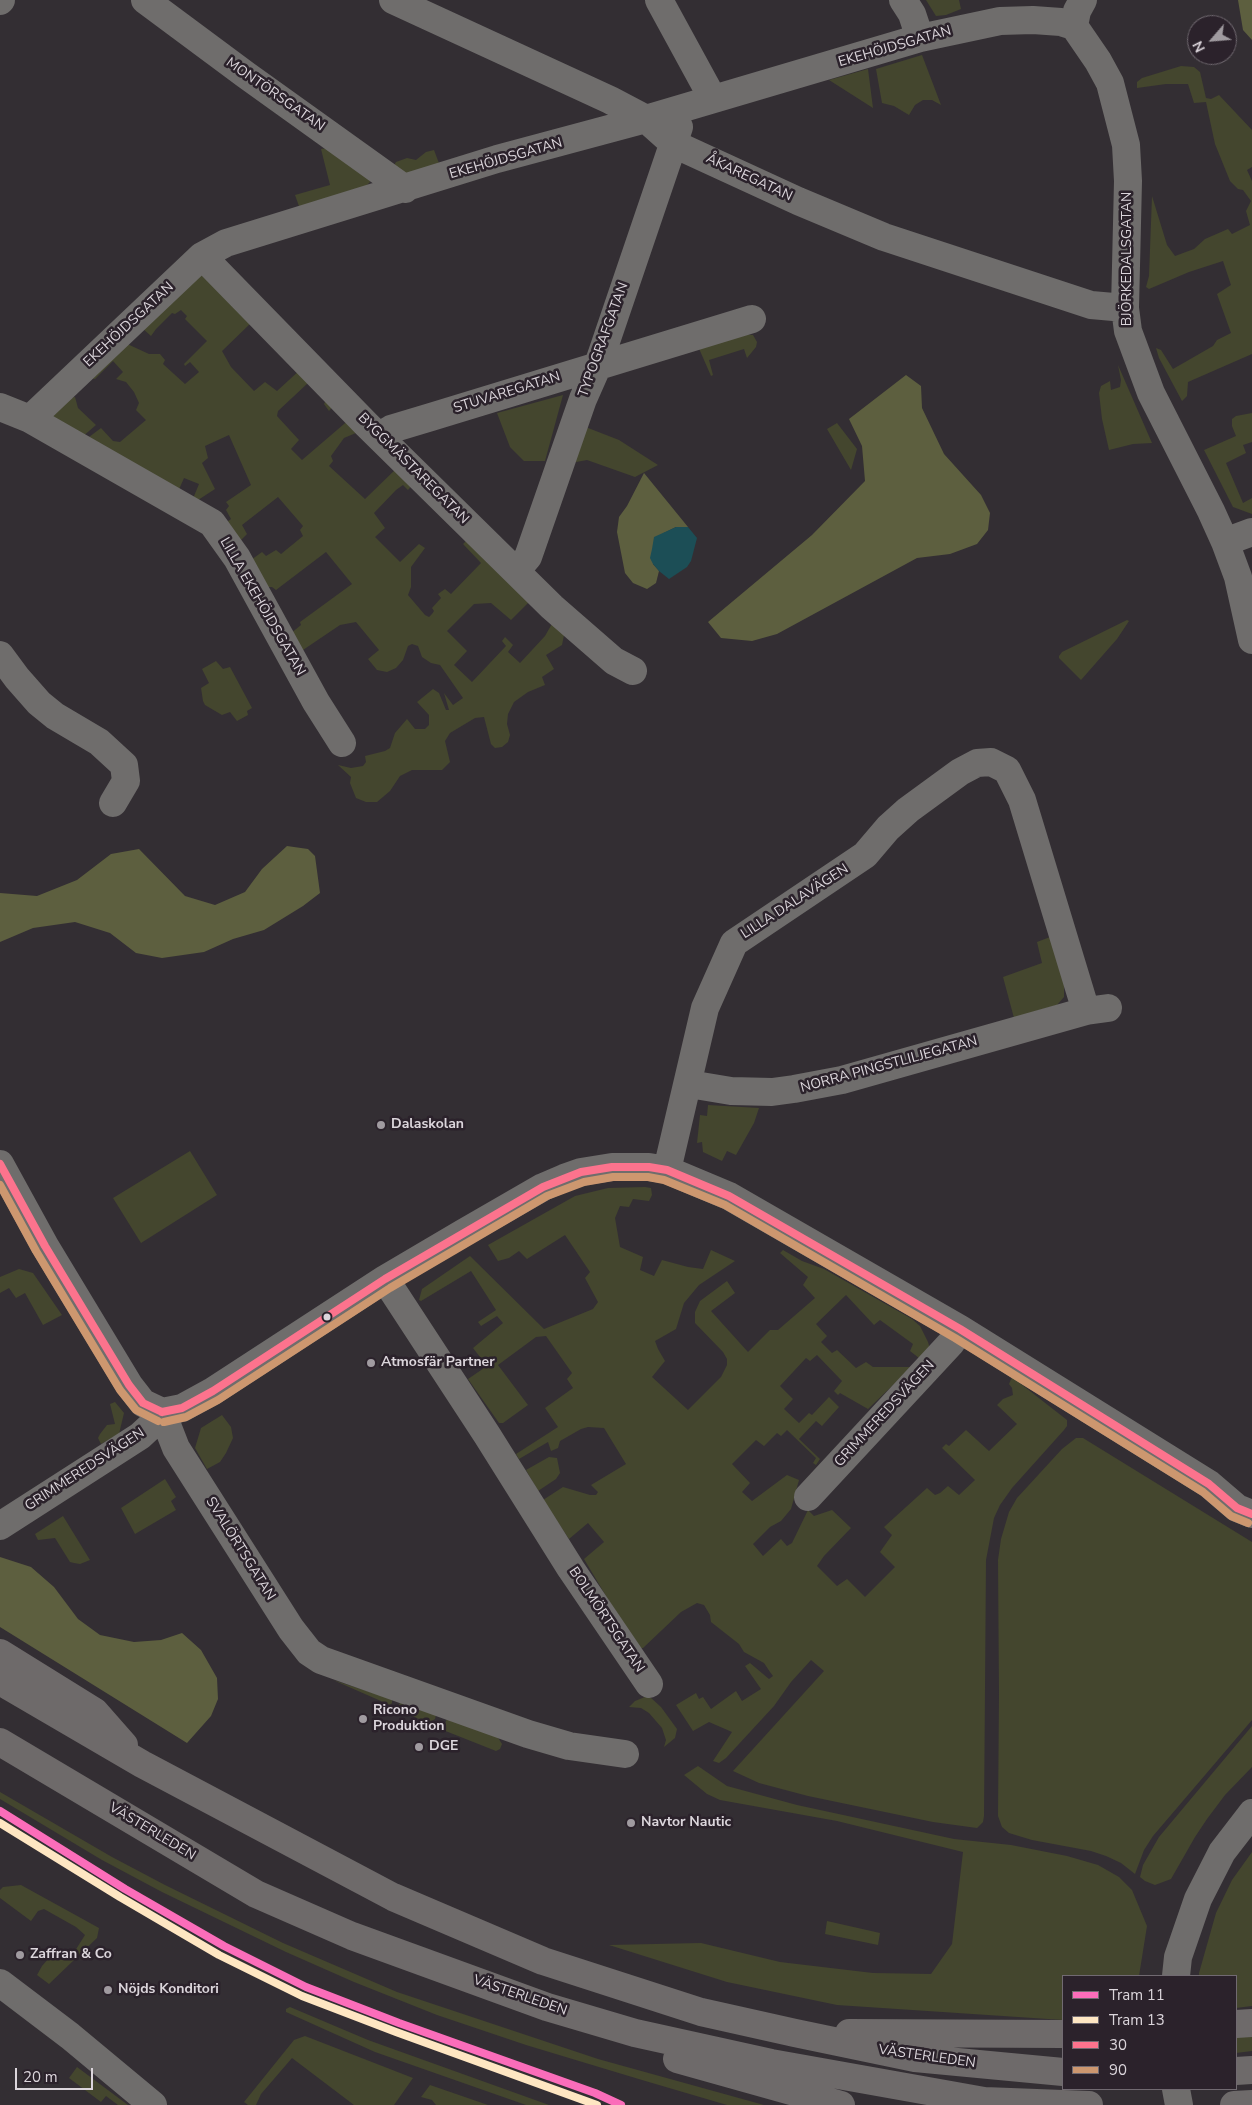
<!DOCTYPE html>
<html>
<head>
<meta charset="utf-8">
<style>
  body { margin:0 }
  #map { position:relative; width:1252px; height:2105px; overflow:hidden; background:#332e33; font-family:"Nunito Sans",sans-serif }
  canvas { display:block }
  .legend { position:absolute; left:1062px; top:1975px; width:175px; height:115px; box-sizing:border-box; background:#2b222b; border:1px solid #716a71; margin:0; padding:6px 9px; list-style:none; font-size:15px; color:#dbd5db }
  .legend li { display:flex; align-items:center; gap:10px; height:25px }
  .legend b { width:25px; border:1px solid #716a71 }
  .north { position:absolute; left:1187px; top:15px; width:50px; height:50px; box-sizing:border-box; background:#2b222b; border:1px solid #716a71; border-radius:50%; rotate:243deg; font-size:14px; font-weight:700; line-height:20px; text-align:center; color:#dbd5db }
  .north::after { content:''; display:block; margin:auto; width:18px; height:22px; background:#a09ba0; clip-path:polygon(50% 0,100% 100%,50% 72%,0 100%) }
  .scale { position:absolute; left:15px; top:2068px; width:78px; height:22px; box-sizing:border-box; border:2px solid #dbd5db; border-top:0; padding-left:6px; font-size:15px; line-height:18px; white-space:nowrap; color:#dbd5db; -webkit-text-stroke:4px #2b222b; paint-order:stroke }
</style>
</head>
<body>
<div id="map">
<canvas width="1252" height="2105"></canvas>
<ul class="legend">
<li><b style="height:6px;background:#fb6dba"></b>Tram 11</li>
<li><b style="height:6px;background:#fee6c2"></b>Tram 13</li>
<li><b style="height:6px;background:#fc738d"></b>30</li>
<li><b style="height:6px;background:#cd976f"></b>90</li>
</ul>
<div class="north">N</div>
<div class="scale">20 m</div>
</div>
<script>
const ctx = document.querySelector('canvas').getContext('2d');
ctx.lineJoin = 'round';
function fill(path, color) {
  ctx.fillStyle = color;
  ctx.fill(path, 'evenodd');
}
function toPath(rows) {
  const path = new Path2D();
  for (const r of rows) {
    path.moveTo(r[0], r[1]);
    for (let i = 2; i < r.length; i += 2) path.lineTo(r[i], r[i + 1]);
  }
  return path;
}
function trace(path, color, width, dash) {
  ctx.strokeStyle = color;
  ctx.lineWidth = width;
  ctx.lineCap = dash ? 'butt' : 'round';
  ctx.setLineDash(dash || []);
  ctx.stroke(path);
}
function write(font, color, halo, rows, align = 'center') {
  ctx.font = font + ' "Nunito Sans",sans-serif';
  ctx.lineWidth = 5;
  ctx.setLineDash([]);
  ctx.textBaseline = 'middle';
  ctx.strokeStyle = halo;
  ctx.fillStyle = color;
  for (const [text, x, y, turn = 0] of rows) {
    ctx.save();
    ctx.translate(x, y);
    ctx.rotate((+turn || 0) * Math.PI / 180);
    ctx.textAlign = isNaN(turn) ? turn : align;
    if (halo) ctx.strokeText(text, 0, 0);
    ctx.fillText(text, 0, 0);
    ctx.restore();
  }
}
fill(toPath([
  [926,0,959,0,961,9,946,15,936,16],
  [922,55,941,105,932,100,923,100,915,105,909,115,894,106,882,103,876,69],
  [1181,66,1194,67,1200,72,1206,98,1211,99,1219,95,1252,130,1252,167,1247,170,1252,181,1252,354,1188,382,1187,396,1182,401,1159,358,1156,348,1161,350,1173,369,1213,346,1217,340,1231,333,1217,294,1231,285,1223,261,1189,272,1149,289,1146,287,1149,276,1152,196,1167,245,1175,256,1194,249,1205,239,1228,229,1232,234,1250,225,1246,211,1251,201,1243,190,1238,189,1230,181,1215,144,1206,102,1194,103,1188,84,1166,84,1137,88,1137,82,1142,78],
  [868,69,873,108,829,80],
  [327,148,369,175,370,182,366,186,300,209,295,195,330,185,321,149],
  [434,150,440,166,405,175,393,167,396,162,407,158,416,160,426,152],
  [198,272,252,322,222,351,231,367,254,391,265,382,277,391,301,369,333,406,329,411,324,404,326,400,308,383,278,411,277,416,299,440,291,449,302,460,351,418,356,433,344,438,331,456,333,461,329,466,365,499,399,466,415,482,408,490,403,485,396,490,374,513,385,528,375,537,400,562,419,544,425,548,411,567,411,587,408,595,425,615,429,617,432,614,434,611,432,608,441,598,438,594,445,589,451,594,481,563,463,544,469,538,531,600,511,620,491,603,474,604,447,631,467,651,454,665,472,682,506,646,502,641,505,637,513,645,508,652,520,663,545,636,553,622,564,635,562,645,546,655,554,669,542,677,545,685,528,692,514,702,508,714,507,724,510,735,508,742,502,747,495,748,491,744,484,717,475,718,450,733,445,741,450,762,442,770,412,770,400,776,390,791,377,802,366,802,356,798,350,783,351,777,338,765,351,768,363,766,366,762,365,756,385,751,390,748,395,733,407,719,415,729,425,729,429,725,429,715,417,702,433,689,439,693,446,710,449,710,444,693,453,705,463,698,440,665,431,663,422,657,418,646,412,644,408,646,403,660,396,668,387,672,377,670,368,659,379,650,356,622,340,625,303,650,290,634,301,625,300,622,352,584,326,552,276,590,272,587,268,587,251,560,262,552,266,556,276,550,281,554,303,536,300,530,303,526,278,497,242,525,247,534,237,544,224,524,231,519,226,510,229,506,226,502,251,485,229,435,205,446,208,458,202,463,215,489,195,502,192,501,199,484,184,478,177,494,85,440,101,428,113,441,120,442,146,420,136,410,139,403,134,392,126,382,116,379,123,372,113,361,95,379,89,378,123,342,149,354,160,354,165,360,163,364,185,384,199,372,190,362,185,366,184,364,207,341,185,319,187,316,181,310,175,314,172,313,156,329,151,336,142,328],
  [731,333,753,335,757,342,756,347,747,358,744,349,709,360,713,375,711,376,697,344],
  [1118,365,1152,443,1133,444,1109,450,1102,419,1099,393,1101,386,1110,381,1111,390,1120,387,1121,380],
  [563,395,545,461,524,461,510,447,497,413],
  [75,397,78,408,96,425,81,438,48,417,69,398],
  [1252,413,1252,442,1243,445,1246,453,1226,463,1243,503,1252,498,1252,514,1233,507,1204,450,1236,436,1232,426,1232,419,1236,416],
  [837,423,857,449,851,470,827,429],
  [583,426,619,440,658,465,635,477,587,460,571,463],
  [1127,620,1129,621,1117,639,1081,680,1059,658,1059,656,1062,652],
  [216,661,223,669,230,667,252,708,247,711,248,715,237,721,230,712,222,715,205,705,203,701,201,688,209,683,202,669],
  [1050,937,1064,983,1064,997,1057,1005,1014,1018,1003,977,1042,963,1037,942],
  [708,1105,759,1108,754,1123,736,1155,727,1151,722,1161,703,1152,702,1142,697,1143,700,1115,707,1116],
  [190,1151,217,1195,141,1243,113,1198],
  [645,1187,651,1188,652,1195,649,1201,633,1199,629,1207,620,1206,615,1218,620,1247,643,1257,640,1270,654,1276,662,1260,688,1267,703,1269,711,1250,735,1261,699,1285,684,1303,676,1329,655,1341,658,1349,665,1361,652,1377,688,1410,721,1377,727,1365,727,1359,723,1352,695,1323,695,1312,700,1301,727,1281,735,1293,711,1311,748,1352,770,1330,778,1330,815,1298,803,1285,808,1277,780,1253,783,1250,802,1261,824,1269,912,1319,920,1326,928,1342,930,1349,919,1358,910,1351,913,1344,880,1320,874,1325,846,1295,816,1324,827,1336,821,1342,832,1353,837,1350,856,1368,866,1362,873,1367,912,1367,868,1409,840,1393,838,1395,834,1391,842,1381,817,1355,810,1361,806,1358,780,1386,793,1399,784,1409,799,1423,809,1413,812,1415,829,1397,839,1407,822,1426,816,1421,799,1439,820,1459,816,1465,813,1463,816,1458,787,1430,781,1436,777,1433,764,1446,756,1440,732,1464,750,1483,742,1492,752,1501,787,1475,799,1480,791,1509,781,1521,770,1527,753,1544,763,1556,781,1539,787,1546,792,1543,808,1510,814,1516,832,1510,851,1528,824,1556,817,1566,837,1586,847,1579,865,1597,895,1567,880,1552,892,1535,884,1527,927,1488,935,1495,940,1493,948,1486,959,1495,975,1480,942,1448,946,1444,949,1446,966,1430,989,1451,1017,1424,997,1405,1003,1399,1013,1395,1012,1388,1009,1384,1012,1377,1067,1420,1067,1426,1064,1430,1012,1488,1000,1505,994,1518,986,1560,984,1816,983,1822,977,1828,933,1822,808,1796,759,1783,733,1771,824,1671,811,1660,791,1682,774,1706,726,1758,719,1763,713,1761,732,1732,709,1722,693,1731,676,1705,696,1693,699,1699,703,1697,711,1709,736,1691,742,1701,761,1689,745,1666,750,1663,769,1679,773,1676,770,1672,764,1663,744,1652,739,1644,711,1622,710,1615,704,1605,697,1603,681,1612,643,1648,637,1648,584,1559,604,1542,588,1523,569,1539,543,1500,563,1487,590,1495,596,1495,598,1492,591,1485,626,1464,604,1428,588,1427,581,1429,560,1441,558,1448,551,1451,548,1442,519,1459,516,1454,558,1427,545,1408,573,1388,567,1379,572,1373,546,1336,536,1337,498,1365,528,1405,503,1423,499,1423,468,1379,487,1366,473,1348,503,1323,497,1316,481,1326,478,1322,496,1310,471,1271,421,1301,419,1300,422,1289,470,1256,544,1329,593,1309,598,1302,585,1278,590,1272,565,1235,527,1259,519,1251,509,1258,498,1261,488,1245,575,1196,608,1188],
  [19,1269,33,1273,62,1315,43,1325,25,1293,16,1298,9,1288,0,1293,0,1277],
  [115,1402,124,1413,119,1434,101,1444,98,1438,100,1434,107,1425,115,1424,110,1404],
  [222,1415,231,1427,233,1438,226,1453,220,1462,207,1469,195,1448,201,1428],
  [1076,1438,1083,1438,1252,1542,1252,1720,1153,1836,1144,1850,1135,1874,1121,1863,1106,1856,1091,1851,1032,1840,1009,1833,1002,1827,998,1816,999,1694,998,1560,1001,1539,1009,1512,1017,1498,1062,1449],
  [549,1457,557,1458,560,1473,556,1479,538,1491,526,1470],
  [165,1479,176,1497,171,1501,176,1510,135,1534,121,1508],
  [63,1516,90,1560,80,1564,74,1563,70,1562,55,1538,38,1540,35,1534],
  [333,1680,392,1699,392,1703,390,1705],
  [645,1697,650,1697,661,1707,677,1729,675,1738,664,1747,666,1740,662,1728,649,1713,641,1708,629,1707,635,1701],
  [401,1701,436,1715,435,1719,429,1723,402,1712,399,1705],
  [447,1718,497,1736,502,1744,500,1749,496,1751,443,1730],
  [1252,1726,1252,1767,1225,1795,1207,1819,1195,1837,1171,1879,1155,1885,1145,1881,1140,1877,1143,1865,1159,1837],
  [698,1766,727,1786,797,1805,954,1839,1011,1845,1067,1856,1098,1865,1119,1877,1132,1890,1147,1926,1139,1976,1063,1976,1063,2020,837,2005,727,1982,609,1945,701,1943,780,1962,873,1973,931,1974,952,1944,963,1852,837,1821,720,1800,707,1794,684,1775],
  [0,1792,112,1857,165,1885,283,1943,397,1992,598,2059,764,2105,727,2105,642,2080,526,2045,437,2015,354,1982,286,1952,162,1892,102,1860,0,1799],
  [1252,1852,1252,2006,1236,2008,1236,1976,1199,1976,1199,1973,1216,1913,1232,1880],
  [21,1885,99,1928,97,1938,49,1984,37,1975,42,1966,49,1958,60,1949,73,1954,85,1935,76,1927,44,1909,38,1911,31,1921,0,1898,0,1890,3,1887],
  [827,1921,880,1933,878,1945,825,1934],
  [290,2007,368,2040,549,2105,526,2105,375,2052,286,2012,286,2009],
  [1252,2034,1252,2051,1236,2053,1236,2036],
  [305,2036,413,2078,394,2105,354,2105,292,2058,261,2094,256,2105,248,2105,244,2102,294,2040],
  [77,2067,128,2105,118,2105,106,2096,101,2102,69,2078],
  [430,2085,488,2105,436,2105,432,2100,421,2097]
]), '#44462e');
fill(toPath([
  [1238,0,1252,0,1252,40,1243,30],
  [906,375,921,386,922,408,944,454,981,495,990,513,988,530,977,544,950,554,917,558,777,634,752,641,721,638,708,622,812,535,865,481,862,446,849,419],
  [644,473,688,527,676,527,664,533,653,564,659,571,656,583,647,589,633,583,625,573,617,532,619,517,627,506],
  [287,846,308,849,315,856,320,893,303,906,264,930,233,939,204,952,162,958,136,953,110,933,75,922,33,928,0,942,0,893,37,896,77,880,111,854,139,849,185,896,215,905,245,892,262,869],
  [0,1557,31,1567,54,1587,78,1619,100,1635,134,1642,161,1640,182,1633,201,1650,217,1678,218,1699,211,1716,187,1743,0,1627]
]), '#5d5f3f');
fill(toPath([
  [676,527,688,527,697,538,691,561,687,567,669,579,659,571,653,564,650,558,652,549,654,537]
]), '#1c4e56');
trace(toPath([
  [145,0,246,75,405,189],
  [393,0,610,100,646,119,674,144,798,201,884,237,1091,305,1125,308],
  [659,0,713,99],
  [903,0,912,14,920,38],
  [1083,0,1077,11,1074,26,1098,61,1110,83,1126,145,1128,181,1125,308,1128,331,1151,393,1211,511,1225,542,1238,577,1252,640],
  [0,1,1,0],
  [202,256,367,425,552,607,614,661,633,671],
  [0,407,30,419,202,256,226,243,497,159,646,119,920,38,1000,21,1033,20,1061,22,1074,26],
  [30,419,212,523,237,558,316,702,342,743],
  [379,436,391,429,431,417,752,319],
  [1225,542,1252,532],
  [516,571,528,557,583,399,598,365,679,127],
  [0,655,17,678,39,703,55,716,99,742,124,765,126,781,113,803],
  [689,1084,731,1091,772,1092,794,1089,842,1080,1086,1011,1108,1008],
  [0,1164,45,1246,129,1385,143,1403,162,1412,176,1448,291,1629,309,1652,321,1660,335,1665,528,1734,569,1746,625,1754],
  [667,1170,705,1008,734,943,865,855,888,828,908,810,960,772,977,763,991,762,1007,770,1022,800,1086,1011],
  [385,1279,487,1435,571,1569,649,1684],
  [808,1497,951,1343,960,1329],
  [0,1526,140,1436,154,1423,162,1412,182,1408,213,1391,385,1279,463,1233,543,1187,564,1178,581,1172,612,1167,649,1167,667,1170,729,1196,960,1329,1209,1484,1237,1508,1252,1514],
  [1176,1976,1178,1957,1198,1899,1222,1852,1252,1813],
  [0,1983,70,2036,153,2105],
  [1176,2089,1179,2105]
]), '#6f6d6c', 28);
trace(toPath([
  [0,1653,95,1712,124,1745],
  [0,1681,142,1764,393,1897,543,1961,701,2012,795,2033,915,2058,1063,2072],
  [0,1742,256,1894,352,1936,547,2007,635,2033,771,2063,984,2101,1089,2105],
  [1236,2024,1252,2023],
  [849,2033,1063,2034],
  [677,2059,841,2105],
  [1236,2071,1252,2070],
  [1234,2105,1252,2104]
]), '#6e6a6a', 28);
trace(toPath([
  [0,1164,45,1246,129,1385,143,1403,162,1412],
  [162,1412,182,1408,213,1391,385,1279,543,1187,581,1172,612,1167,649,1167,667,1170,729,1196,960,1329,1209,1484,1237,1508,1252,1514]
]), '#fc738d', 8);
trace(toPath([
  [0,1185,36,1251,120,1390,136,1410,158,1421],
  [164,1422,186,1417,218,1400,390,1288,547,1196,584,1182,613,1177,648,1177,664,1180,725,1205,955,1338,1203,1492,1231,1516,1248,1523]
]), '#cd976f', 8);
trace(toPath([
  [0,1811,125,1889,224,1946,306,1987,399,2023,595,2093,621,2105]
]), '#fb6dba', 8);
trace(toPath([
  [0,1823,120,1897,219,1955,302,1996,396,2032,597,2105]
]), '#fee6c2', 8);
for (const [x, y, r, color] of [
  [381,1125,5,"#a09ba0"],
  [327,1317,4.5,"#dbd5db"],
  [371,1363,5,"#a09ba0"],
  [363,1719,5,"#a09ba0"],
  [419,1747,5,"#a09ba0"],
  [631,1823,5,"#a09ba0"],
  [20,1955,5,"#a09ba0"],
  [108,1990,5,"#a09ba0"]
]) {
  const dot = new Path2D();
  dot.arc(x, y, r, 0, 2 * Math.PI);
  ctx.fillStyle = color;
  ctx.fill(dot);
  trace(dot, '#2b222b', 2);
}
write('14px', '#dbd5db', '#2b222b', [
  ["EKEHÖJDSGATAN",895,47,-16],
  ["MONTÖRSGATAN",275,95,35],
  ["EKEHÖJDSGATAN",506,159,-16],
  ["ÅKAREGATAN",749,178,25],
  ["BJÖRKEDALSGATAN",1128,259,-90],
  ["EKEHÖJDSGATAN",129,325,-43],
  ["TYPOGRAFGATAN",604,340,-70],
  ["STUVAREGATAN",507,393,-17],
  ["BYGGMÄSTAREGATAN",413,469,45],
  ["LILLA EKEHÖJDSGATAN",262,607,60],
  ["LILLA DALAVÄGEN",795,902,-33],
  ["NORRA PINGSTLILJEGATAN",889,1065,-15],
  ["GRIMMEREDSVÄGEN",885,1414,-47],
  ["GRIMMEREDSVÄGEN",85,1470,-33],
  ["SVALÖRTSGATAN",240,1549,58],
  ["BOLMÖRTSGATAN",606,1620,56],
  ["VÄSTERLEDEN",152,1832,31],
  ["VÄSTERLEDEN",520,1996,19],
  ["VÄSTERLEDEN",927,2057,8]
]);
write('bold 14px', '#dbd5db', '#2b222b', [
  ["Dalaskolan",391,1125],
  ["Atmosfär Partner",381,1363],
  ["Ricono",373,1711],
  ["Produktion",373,1727],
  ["DGE",429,1747],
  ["Navtor Nautic",641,1823],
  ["Zaffran & Co",30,1955],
  ["Nöjds Konditori",118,1990]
], 'left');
</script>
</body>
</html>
